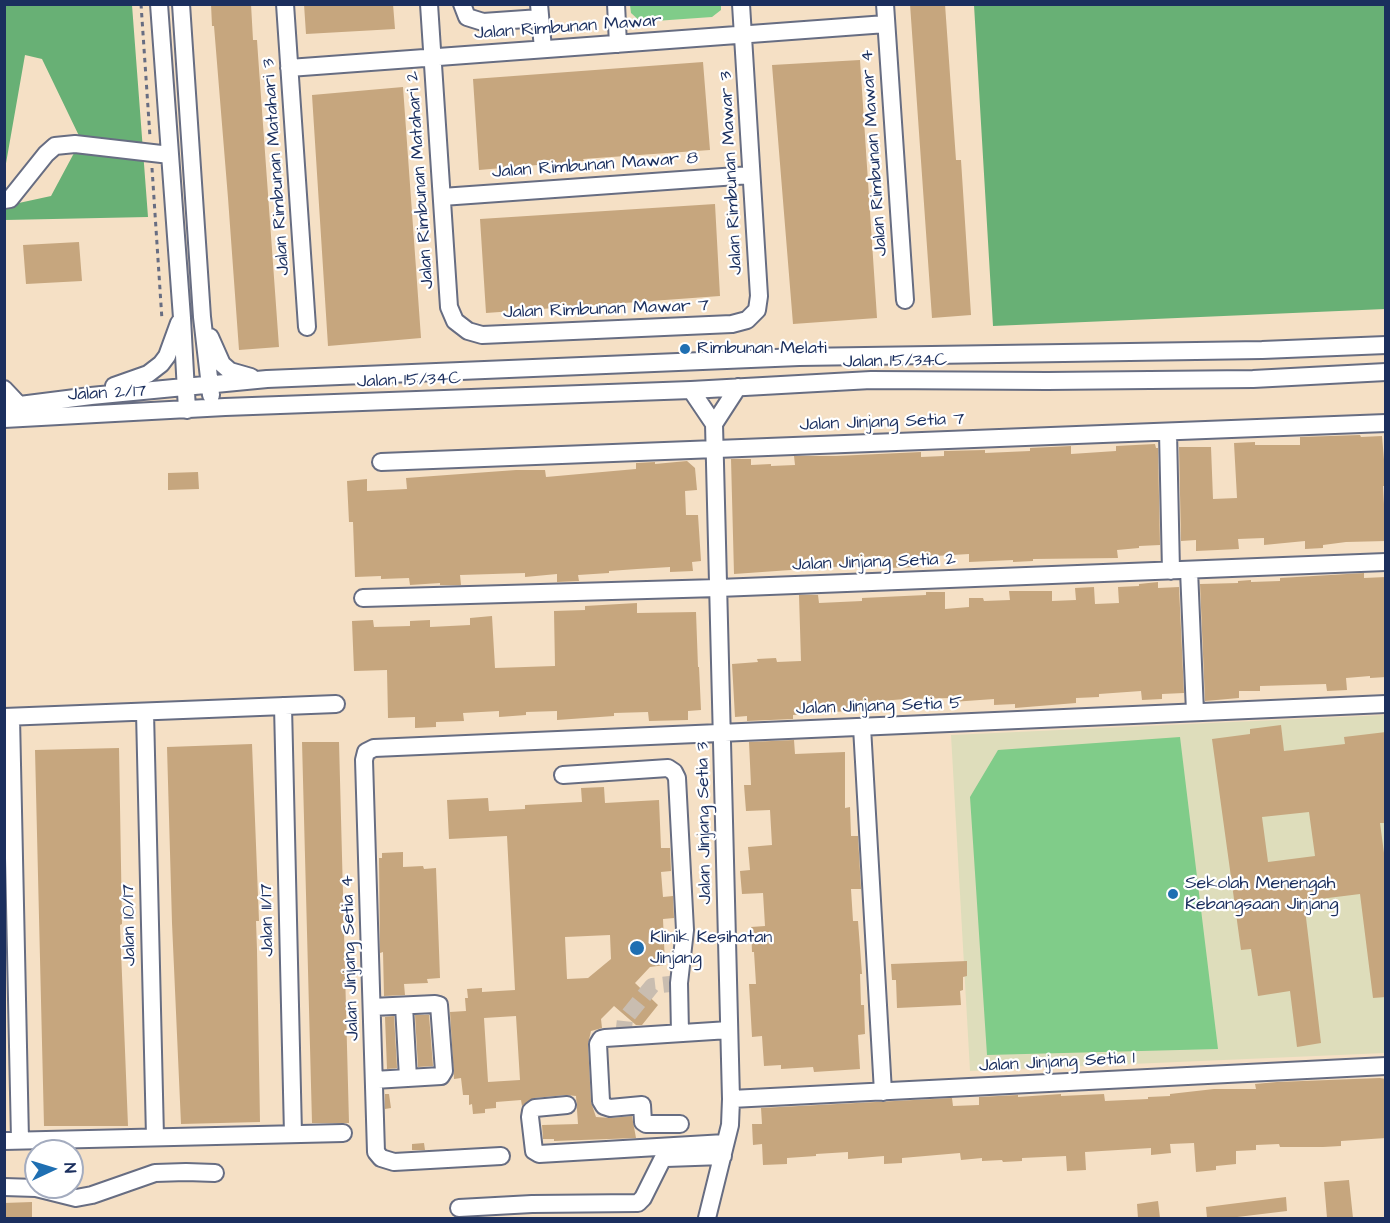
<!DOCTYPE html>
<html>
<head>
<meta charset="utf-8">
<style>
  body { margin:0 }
  #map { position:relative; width:1390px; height:1223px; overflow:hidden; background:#f5e0c5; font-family:"Architects Daughter",sans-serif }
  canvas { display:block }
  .frame { position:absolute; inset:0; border:6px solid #1b2f5e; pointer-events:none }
  .north { position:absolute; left:24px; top:1139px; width:60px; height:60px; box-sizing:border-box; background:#fff; border:2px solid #a4acbf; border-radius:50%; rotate:86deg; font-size:16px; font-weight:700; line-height:24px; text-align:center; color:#1b2f5e }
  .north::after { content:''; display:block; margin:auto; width:21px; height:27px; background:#1f6fb2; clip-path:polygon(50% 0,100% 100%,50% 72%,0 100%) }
</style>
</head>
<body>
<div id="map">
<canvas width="1390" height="1223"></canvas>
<div class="frame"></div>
<div class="north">N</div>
</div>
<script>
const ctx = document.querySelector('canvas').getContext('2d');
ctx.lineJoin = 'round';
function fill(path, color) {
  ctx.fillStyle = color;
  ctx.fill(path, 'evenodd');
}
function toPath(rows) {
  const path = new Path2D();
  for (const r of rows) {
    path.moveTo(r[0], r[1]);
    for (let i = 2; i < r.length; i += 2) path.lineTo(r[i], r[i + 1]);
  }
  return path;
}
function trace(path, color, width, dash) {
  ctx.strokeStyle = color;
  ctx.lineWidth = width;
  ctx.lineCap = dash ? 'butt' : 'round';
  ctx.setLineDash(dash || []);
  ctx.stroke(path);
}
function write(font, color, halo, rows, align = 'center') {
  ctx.font = font + ' "Architects Daughter",sans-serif';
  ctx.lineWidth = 4.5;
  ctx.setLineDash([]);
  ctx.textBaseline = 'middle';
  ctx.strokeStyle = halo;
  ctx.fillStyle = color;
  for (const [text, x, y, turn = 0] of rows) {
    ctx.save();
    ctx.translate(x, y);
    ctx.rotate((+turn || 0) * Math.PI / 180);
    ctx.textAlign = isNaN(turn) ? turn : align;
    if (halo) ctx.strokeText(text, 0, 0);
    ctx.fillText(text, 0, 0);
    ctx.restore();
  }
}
fill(toPath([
  [1385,715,1385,1053,970,1071,951,735]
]), '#deddbb');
fill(toPath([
  [630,5,721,5,721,10,712,17,641,22,631,13],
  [1180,737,1218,1049,987,1055,970,797,998,750]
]), '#80cc89');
fill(toPath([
  [5,5,132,5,148,217,5,220,5,206,51,196,81,140,42,59,25,55,5,169],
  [974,5,1385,5,1385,309,993,326]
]), '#68b075');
fill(toPath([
  [211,4,251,4,253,40,257,40,258,55,279,347,239,350,228,198,214,26,212,26],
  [304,4,393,4,395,29,306,34],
  [910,4,945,4,956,160,961,160,971,315,932,318],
  [860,60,877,318,793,324,772,65],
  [703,62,710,150,583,159,584,161,479,170,473,79],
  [403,87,421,338,328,346,312,95],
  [715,204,720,296,486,313,480,219],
  [79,242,82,281,26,284,23,245],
  [1360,435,1361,437,1382,436,1386,483,1386,486,1383,486,1386,541,1346,542,1323,545,1323,548,1305,549,1305,541,1264,545,1264,538,1238,539,1239,549,1196,551,1196,540,1181,541,1179,447,1211,447,1213,499,1237,498,1234,443,1255,442,1255,445,1300,445,1300,437],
  [1155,444,1156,448,1158,448,1160,545,1139,546,1139,548,1117,550,1118,558,1033,559,1033,561,1013,562,1013,560,969,562,969,554,919,557,919,567,885,568,884,556,860,557,861,565,734,574,731,459,751,459,751,465,771,464,771,466,795,465,794,456,836,456,921,452,921,457,944,456,944,451,985,450,985,453,1030,451,1030,448,1071,446,1071,454,1116,451,1116,446],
  [687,461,695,468,697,490,685,491,686,515,698,515,701,561,692,562,693,571,670,572,670,567,637,569,609,571,609,573,578,575,579,581,557,582,557,574,525,577,525,573,460,575,461,585,440,585,440,583,410,585,409,578,381,579,381,576,355,577,353,522,349,522,347,481,367,479,367,491,407,489,406,478,516,470,545,470,546,477,636,469,636,463,655,462,655,464],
  [198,472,199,489,168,490,168,473],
  [1364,573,1364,578,1386,577,1386,677,1370,678,1370,676,1346,678,1347,690,1327,691,1326,684,1260,686,1260,691,1239,691,1239,698,1205,701,1200,584,1238,583,1238,581,1251,580,1251,582,1280,581,1280,578],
  [1158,582,1158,588,1179,587,1184,693,1162,694,1162,699,1142,700,1141,691,1099,694,1099,697,1076,698,1076,703,1015,708,1015,704,994,705,994,699,952,702,952,698,905,699,881,701,881,707,862,708,862,710,793,715,793,719,747,721,747,716,735,717,732,664,758,662,757,659,776,658,777,662,801,661,799,595,818,595,819,603,862,601,862,598,926,595,926,592,945,592,945,609,969,607,969,598,983,598,984,601,1010,600,1009,591,1052,591,1052,601,1076,600,1075,588,1094,587,1095,604,1119,603,1118,587,1139,586,1139,584],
  [637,603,637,613,696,612,698,667,699,667,701,710,688,711,688,720,649,721,648,712,614,713,614,716,557,720,557,711,526,712,526,715,499,717,499,711,463,713,464,721,436,722,436,727,415,728,415,717,388,718,387,670,354,671,352,621,373,620,374,627,410,626,410,621,430,620,430,627,470,625,470,618,492,616,495,668,555,666,554,611,585,610,585,606],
  [1281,725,1284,751,1345,744,1344,737,1386,732,1386,823,1380,823,1386,868,1386,997,1373,998,1360,894,1304,901,1321,1043,1297,1047,1290,991,1258,996,1251,949,1241,950,1212,739,1250,734,1250,729],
  [1309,812,1315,856,1268,862,1262,817],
  [794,740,795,754,845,752,845,808,850,807,851,836,858,836,861,889,851,889,853,921,858,921,862,974,860,974,861,1005,864,1005,865,1034,858,1035,860,1069,814,1072,813,1067,781,1069,781,1065,764,1066,762,1036,752,1037,749,984,756,984,754,952,752,952,751,927,765,926,763,893,742,894,740,871,750,870,748,847,772,845,770,810,746,811,744,785,751,785,749,742],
  [302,742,339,742,349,1123,312,1123],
  [252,744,259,921,256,921,257,950,260,1122,181,1124,172,923,167,747],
  [119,748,122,924,120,925,128,1126,44,1126,35,750],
  [604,787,605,803,659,800,661,848,670,848,671,871,661,872,663,897,673,896,674,918,663,919,665,965,650,967,635,983,658,1005,642,1025,636,1025,614,1006,601,1019,602,1028,591,1031,588,1044,591,1102,596,1117,611,1118,632,1116,636,1138,554,1141,554,1139,543,1139,542,1125,578,1124,576,1096,566,1095,534,1098,522,1106,521,1100,496,1102,496,1108,485,1109,485,1113,473,1114,472,1104,469,1105,469,1095,463,1095,461,1078,454,1079,450,1012,466,1011,465,998,468,998,467,989,482,988,482,992,515,990,507,836,449,839,447,800,488,798,489,811,525,809,525,805,582,802,581,788],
  [610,935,611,959,588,978,567,979,565,937],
  [516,1016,520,1080,488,1082,484,1018],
  [403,852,403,867,423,866,424,869,436,868,440,978,427,979,428,983,404,984,405,995,384,996,383,952,380,953,379,858,382,858,382,853],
  [967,961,967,976,963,977,963,990,960,991,961,1005,897,1008,896,980,892,980,891,964],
  [415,1015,429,1015,433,1066,418,1067],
  [394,1016,397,1068,387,1069,385,1017],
  [1380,1078,1386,1079,1386,1138,1341,1141,1341,1146,1323,1147,1280,1147,1279,1144,1256,1145,1256,1150,1236,1151,1236,1164,1216,1166,1216,1170,1196,1172,1194,1143,1170,1144,1171,1153,1151,1155,1151,1148,1085,1152,1086,1170,1067,1171,1066,1156,1022,1158,1022,1161,1003,1162,1002,1160,982,1161,982,1158,961,1160,960,1153,902,1158,902,1163,884,1164,884,1156,848,1159,848,1152,816,1154,816,1156,787,1158,787,1164,763,1165,762,1144,753,1145,752,1124,762,1124,761,1108,952,1098,953,1106,979,1105,979,1097,1018,1095,1018,1097,1061,1094,1061,1096,1104,1094,1105,1101,1148,1099,1148,1097,1170,1096,1170,1094,1214,1089,1256,1089,1255,1084,1277,1082],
  [385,1094,389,1094,391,1108,385,1109],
  [424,1143,425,1150,412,1150,412,1144],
  [1349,1180,1353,1218,1327,1218,1324,1182],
  [1286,1197,1287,1211,1229,1218,1207,1218,1206,1207],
  [1158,1201,1160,1218,1138,1218,1137,1204],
  [32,1202,32,1218,4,1218,4,1203]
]), '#c6a67e');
trace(toPath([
  [623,1037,625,1019,652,986,679,983]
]), '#c9bdb0', 16, [16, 8]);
const minor = toPath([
  [159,4,182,318,187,410],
  [181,4,202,317,211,395],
  [285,4,307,327],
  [429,4,449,307,455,321,468,331,482,335,732,324,747,320,757,310,759,296,741,4],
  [462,4,467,17,483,22,540,18],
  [539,4,543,49],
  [616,4,618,44],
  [885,4,905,300],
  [289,68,886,24],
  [442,197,751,175],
  [4,200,10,199,46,154,55,146,75,144,170,155],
  [210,337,222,364,230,371,251,377],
  [114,386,148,374,161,364,167,356,179,323],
  [4,389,20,406],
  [691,390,714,424,738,387],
  [4,407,91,396,267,379,799,357,1262,350,1386,345],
  [4,419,225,407,691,390,871,380,1047,381,1253,379,1386,372],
  [1168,432,1171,571],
  [381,462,1386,423],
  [1189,570,1195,712],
  [363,598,718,588,1386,562],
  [283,706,293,1134],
  [145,712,155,1137],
  [4,717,336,704],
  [11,717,20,1140],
  [862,727,883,1092],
  [563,775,668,768,674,772,677,778,685,930,679,983,680,1033],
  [404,1006,408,1078],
  [372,1007,435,1004,439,1005,444,1071,441,1076,374,1080],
  [731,1099,1386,1066],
  [567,1105,535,1108,531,1111,530,1117,534,1151,539,1154,725,1143],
  [680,1124,646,1124,643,1122,642,1105,610,1108,604,1106,601,1101,598,1044,601,1039,605,1038,729,1030],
  [4,1141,343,1133],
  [501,1156,394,1162,381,1158,376,1152,364,760,366,752,374,748,1386,704],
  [4,1187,36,1188,76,1198,92,1195,155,1173,186,1172,215,1173],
  [459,1208,532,1204,638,1203,643,1198,662,1160,666,1158,723,1156],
  [707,1218,730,1125,731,1099,714,424]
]);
trace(minor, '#676d82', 20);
trace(toPath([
  [141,4,150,137],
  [152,168,162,320]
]), '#676d82', 3, [4.5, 4.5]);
trace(minor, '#fff', 16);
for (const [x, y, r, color] of [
  [685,349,6,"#1f6fb2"],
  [1173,894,6,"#1f6fb2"],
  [637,948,8,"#1f6fb2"]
]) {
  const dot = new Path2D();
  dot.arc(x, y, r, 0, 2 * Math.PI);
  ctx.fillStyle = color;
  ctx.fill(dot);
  trace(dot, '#fff', 2);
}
write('18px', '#1b2f5e', '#fff', [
  ["Jalan Rimbunan Mawar",568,28,-4],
  ["Jalan Rimbunan Mawar 4",875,153,-94],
  ["Jalan Rimbunan Mawar 8",595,166,-4],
  ["Jalan Rimbunan Matahari 3",277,167,-94],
  ["Jalan Rimbunan Mawar 3",732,173,-93],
  ["Jalan Rimbunan Matahari 2",421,180,-94],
  ["Jalan Rimbunan Mawar 7",606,310,-2],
  ["Jalan 15/34C",895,362,-1],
  ["Jalan 15/34C",409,381,-2],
  ["Jalan 2/17",107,394,-3],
  ["Jalan Jinjang Setia 7",882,423,-2],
  ["Jalan Jinjang Setia 2",874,563,-2],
  ["Jalan Jinjang Setia 5",879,707,-2],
  ["Jalan Jinjang Setia 3",705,823,-91],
  ["Jalan 11/17",268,920,-91],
  ["Jalan 10/17",130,925,-91],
  ["Jalan Jinjang Setia 4",351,958,-92],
  ["Jalan Jinjang Setia 1",1057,1063,-3]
]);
write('18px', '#1b2f5e', '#fff', [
  ["Rimbunan Melati",697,349],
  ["Sekolah Menengah",1185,884],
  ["Kebangsaan Jinjang",1185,905],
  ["Klinik Kesihatan",650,938],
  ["Jinjang",650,959]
], 'left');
</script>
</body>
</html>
